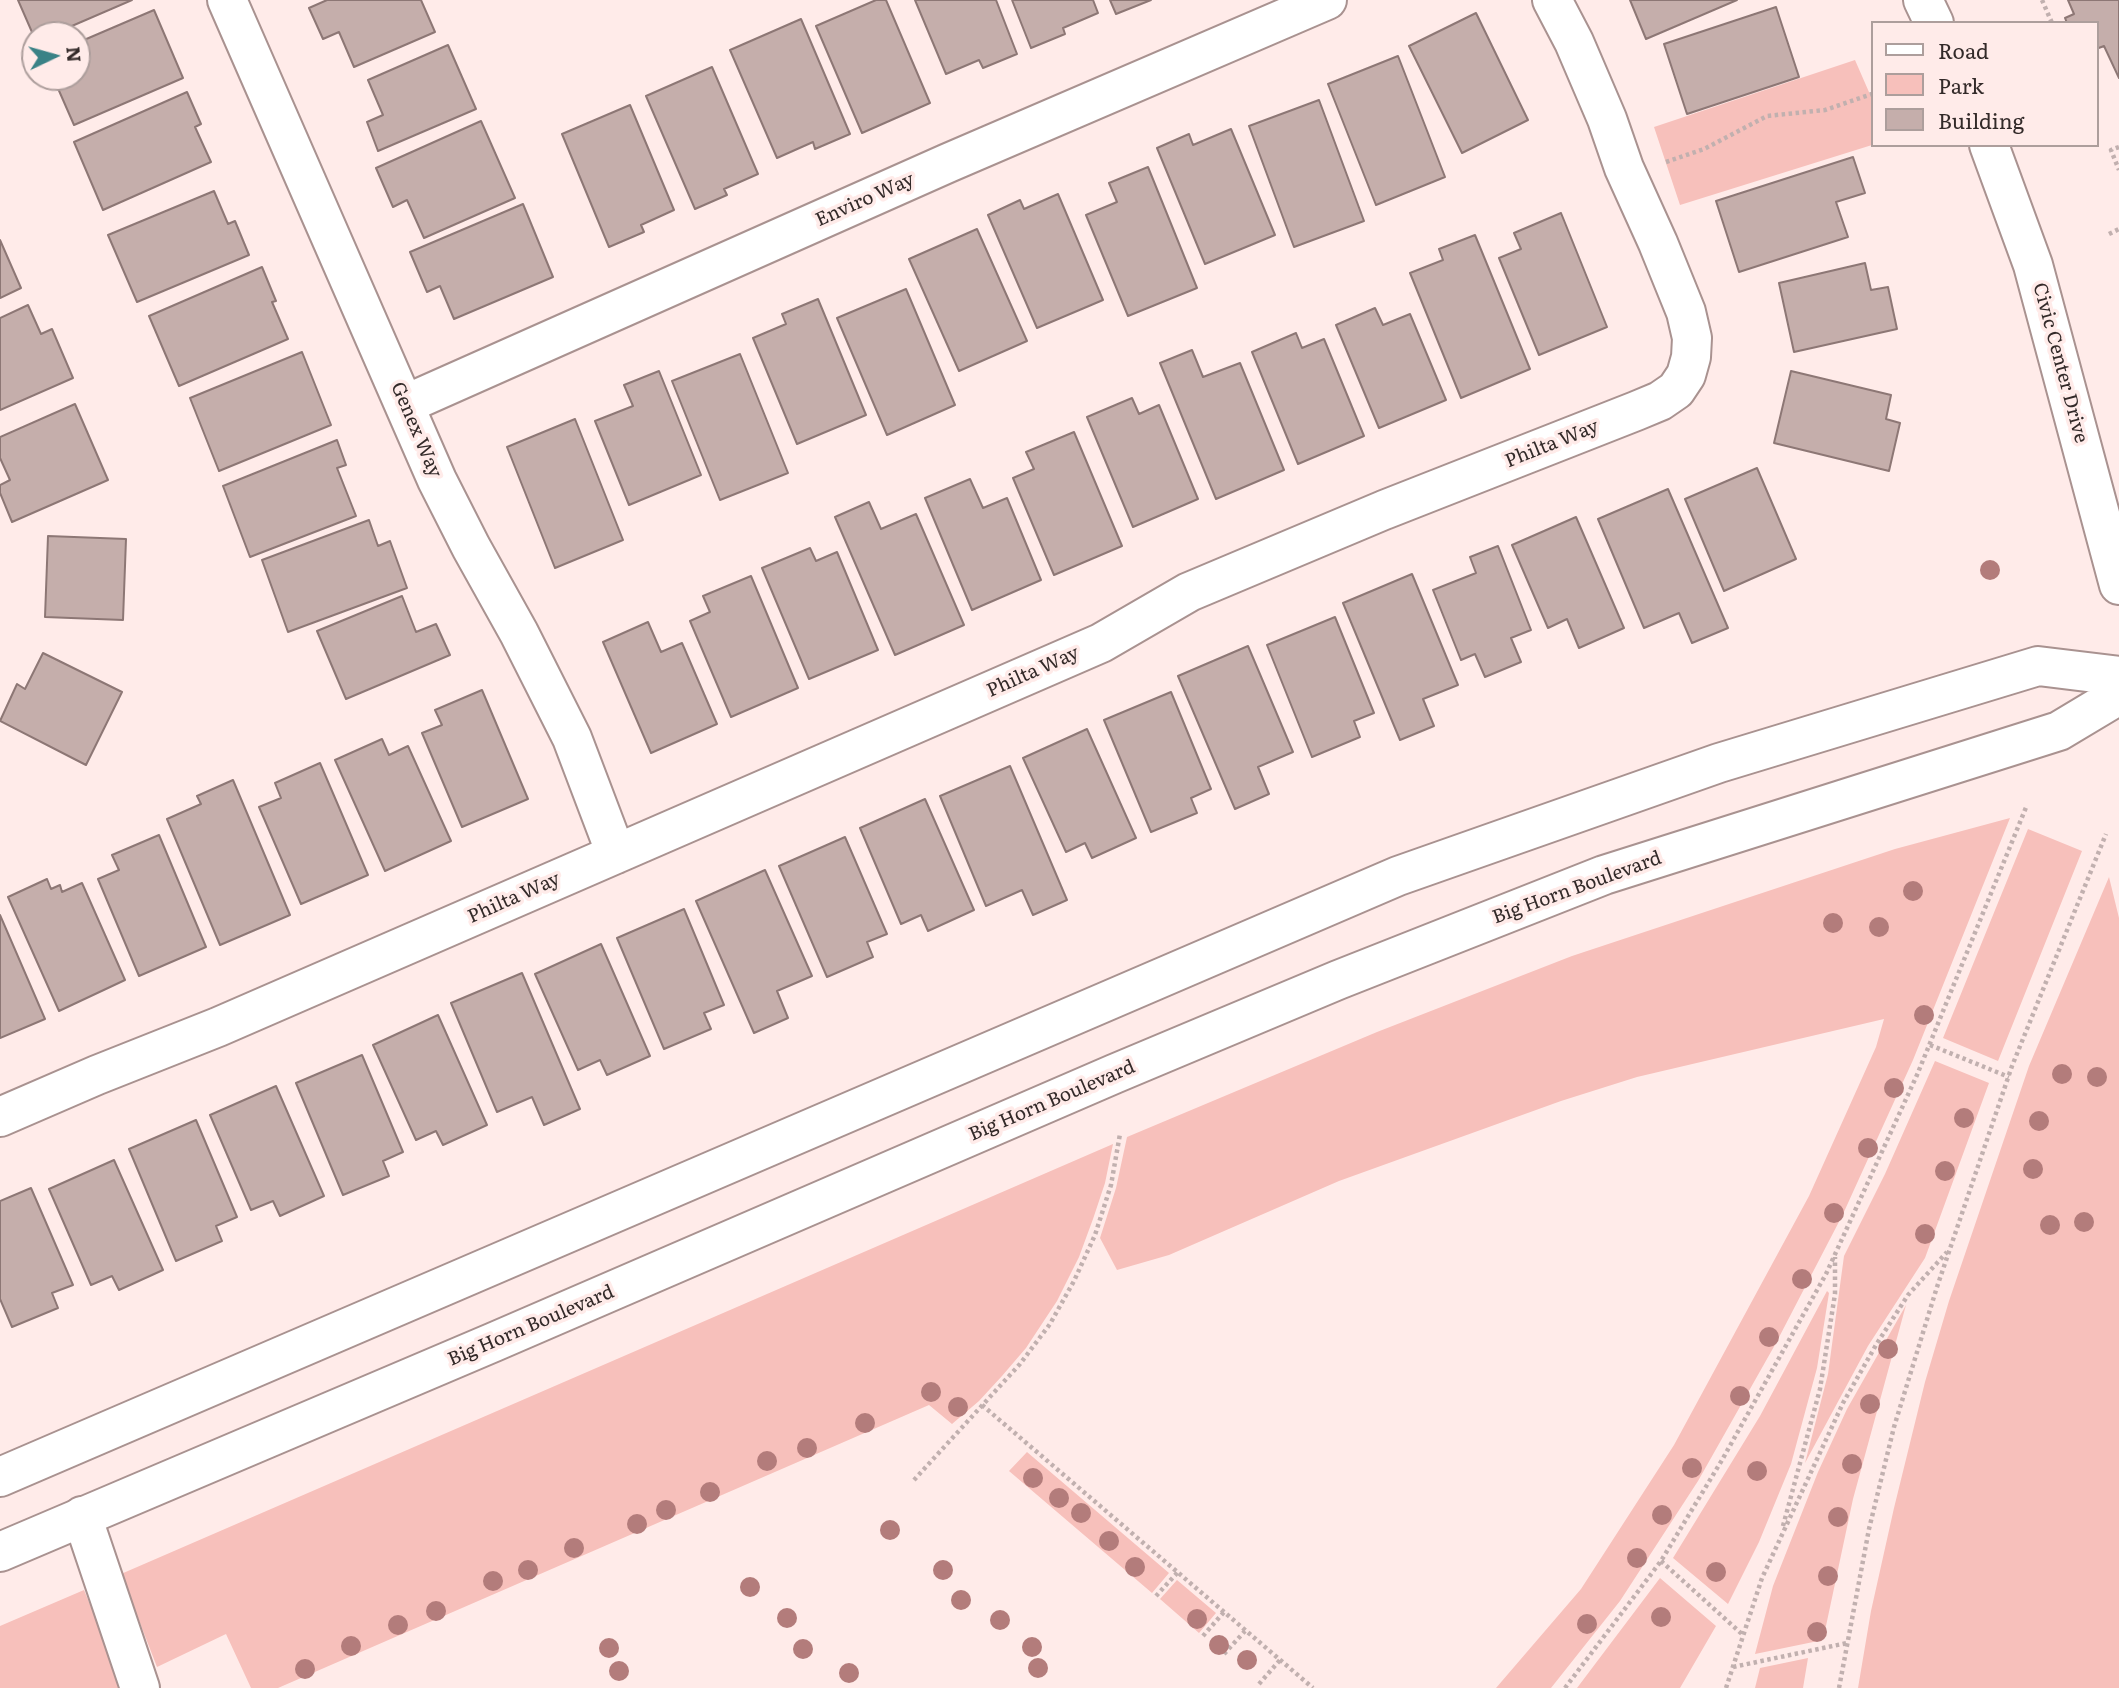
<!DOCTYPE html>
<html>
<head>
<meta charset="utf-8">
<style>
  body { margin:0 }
  #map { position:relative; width:2119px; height:1688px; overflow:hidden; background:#ffebe9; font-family:Literata,serif }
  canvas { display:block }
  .legend { position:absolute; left:1871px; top:21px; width:228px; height:126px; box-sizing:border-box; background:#ffebe9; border:2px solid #ad9e9c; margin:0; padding:9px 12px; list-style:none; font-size:21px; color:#332a29 }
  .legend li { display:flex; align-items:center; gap:14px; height:35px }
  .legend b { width:35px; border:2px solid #ad9e9c }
  .north { position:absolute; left:21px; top:21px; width:70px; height:70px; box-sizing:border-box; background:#ffebe9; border:2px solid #ad9e9c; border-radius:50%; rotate:85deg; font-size:19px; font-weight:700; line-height:28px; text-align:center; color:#332a29 }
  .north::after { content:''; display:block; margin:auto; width:24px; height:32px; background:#3a8286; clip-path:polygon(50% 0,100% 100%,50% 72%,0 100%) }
</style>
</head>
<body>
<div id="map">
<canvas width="2119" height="1688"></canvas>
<ul class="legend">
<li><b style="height:9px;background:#fff"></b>Road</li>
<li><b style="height:19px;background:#f7c0bb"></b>Park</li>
<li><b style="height:19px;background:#c5aeab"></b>Building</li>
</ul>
<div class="north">N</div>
</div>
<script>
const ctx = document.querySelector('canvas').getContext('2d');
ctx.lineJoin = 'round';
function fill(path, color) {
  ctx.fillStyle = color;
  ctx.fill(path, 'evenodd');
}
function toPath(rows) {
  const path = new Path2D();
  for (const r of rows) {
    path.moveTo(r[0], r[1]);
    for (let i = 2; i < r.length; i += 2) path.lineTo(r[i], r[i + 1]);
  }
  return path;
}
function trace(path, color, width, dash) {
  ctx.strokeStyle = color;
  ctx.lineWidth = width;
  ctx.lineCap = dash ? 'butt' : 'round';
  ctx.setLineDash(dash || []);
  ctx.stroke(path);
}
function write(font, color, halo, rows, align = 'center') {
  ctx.font = font + ' Literata,serif';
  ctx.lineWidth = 7;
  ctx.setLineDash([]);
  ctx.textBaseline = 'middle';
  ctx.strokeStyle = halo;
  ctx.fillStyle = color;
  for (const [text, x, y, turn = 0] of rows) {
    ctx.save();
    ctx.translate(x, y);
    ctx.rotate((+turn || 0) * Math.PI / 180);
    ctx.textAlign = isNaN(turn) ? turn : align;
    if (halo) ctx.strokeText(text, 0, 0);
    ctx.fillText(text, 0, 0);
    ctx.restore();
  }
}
fill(toPath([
  [1855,60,1872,99,1872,145,1680,205,1654,127],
  [2010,818,1913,1060,1843,1214,1776,1343,1698,1481,1620,1601,1551,1688,1496,1688,1581,1589,1674,1445,1809,1196,1876,1047,1884,1019,1637,1077,1561,1101,1339,1181,1169,1255,1117,1270,1100,1238,1116,1188,1127,1137,1377,1032,1572,956,1895,849],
  [2028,829,2082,851,1998,1061,1943,1038],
  [2109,877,2119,918,2119,1688,1858,1688,1871,1611,1894,1508,1925,1382,1949,1301,2029,1066],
  [1935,1061,1989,1083,1925,1258,1868,1346,1805,1463,1828,1374,1844,1256,1885,1174],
  [1113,1144,1105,1183,1093,1219,1079,1257,1057,1301,1026,1348,1002,1376,979,1401,952,1424,929,1405,278,1688,251,1688,226,1634,157,1667,121,1574],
  [1827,1291,1829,1293,1817,1368,1791,1464,1759,1542,1728,1604,1673,1558,1760,1416],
  [1906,1305,1853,1499,1823,1640,1755,1654,1773,1586,1818,1472,1847,1409],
  [1027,1452,1169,1573,1152,1593,1009,1471],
  [1660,1578,1716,1626,1680,1688,1577,1688],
  [1177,1580,1216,1613,1199,1633,1160,1599],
  [84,1590,105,1641,120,1688,0,1688,0,1626],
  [1808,1658,1803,1688,1755,1688,1760,1668]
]), '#f7c0bb');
const building = toPath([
  [18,0,132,0,51,35,35,35,35,39,18,0],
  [327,0,421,0,435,32,354,67,339,32,323,39,309,8,327,0],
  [876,0,886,0,930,103,862,133,816,26,876,0],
  [915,0,996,0,1017,54,983,68,979,60,946,74,915,0],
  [1012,0,1093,0,1098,13,1063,28,1065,34,1031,48,1012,0],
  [1110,0,1151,0,1116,14,1110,0],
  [1630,0,1737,0,1646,39,1630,0],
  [2068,0,2119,0,2119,78,2104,46,2096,49,2096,23,2067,23,2065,18,2074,14,2068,0],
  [1776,7,1799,77,1687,114,1664,44,1776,7],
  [154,10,183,78,74,125,53,77,77,77,77,43,154,10],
  [1476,13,1528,120,1462,153,1409,46,1476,13],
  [801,19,850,134,815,149,813,142,777,158,730,50,801,19],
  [448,45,476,109,378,151,367,122,383,115,368,80,448,45],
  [1398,56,1445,177,1376,205,1328,84,1398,56],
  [712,67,758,174,724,189,727,195,695,209,646,96,712,67],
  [187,92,201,124,195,127,211,162,103,210,74,142,187,92],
  [1319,100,1364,221,1294,247,1249,126,1319,100],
  [630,105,674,210,641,225,644,232,609,247,562,134,630,105],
  [481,121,515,198,424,238,407,200,393,207,376,168,481,121],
  [1231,129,1275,235,1205,264,1157,148,1189,134,1193,145,1231,129],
  [1853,157,1865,193,1836,202,1848,237,1739,272,1716,201,1853,157],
  [1148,167,1197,288,1128,316,1086,215,1117,202,1109,183,1148,167],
  [214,191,228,224,235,221,249,255,137,302,108,235,214,191],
  [1058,194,1103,300,1037,328,988,215,1020,200,1024,209,1058,194],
  [523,204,553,277,454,319,440,286,427,292,410,252,523,204],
  [1561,213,1607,327,1539,355,1499,258,1521,249,1514,233,1561,213],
  [977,229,1027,341,959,371,909,259,977,229],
  [1475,235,1530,369,1461,398,1410,273,1443,260,1439,249,1475,235],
  [0,240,21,288,0,298,0,240],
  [1865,263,1871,290,1888,287,1897,329,1794,352,1779,283,1865,263],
  [262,267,276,301,272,302,288,339,179,386,149,316,262,267],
  [906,289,955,405,887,435,837,318,906,289],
  [818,299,866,415,797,444,753,338,786,324,782,314,818,299],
  [28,305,41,334,52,329,73,378,0,410,0,318,28,305],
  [1375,308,1383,325,1410,314,1446,400,1379,428,1336,325,1375,308],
  [1296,333,1302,348,1324,339,1364,436,1298,464,1252,352,1296,333],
  [1192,350,1203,377,1240,363,1284,470,1216,499,1160,363,1192,350],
  [302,352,331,425,219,471,190,398,302,352],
  [740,354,788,473,720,500,672,381,740,354],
  [659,371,701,475,629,505,595,421,633,406,624,385,659,371],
  [1791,371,1891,395,1886,419,1900,423,1889,471,1774,443,1791,371],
  [1132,398,1139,414,1159,405,1198,499,1133,527,1087,417,1132,398],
  [75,404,108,480,12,522,0,493,0,485,10,480,0,458,0,437,75,404],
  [575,419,623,540,555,568,507,447,575,419],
  [1074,432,1122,546,1054,575,1013,478,1034,469,1026,452,1074,432],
  [337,440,346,465,337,468,356,516,250,557,223,486,337,440],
  [1757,468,1796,559,1724,591,1685,499,1757,468],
  [970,479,983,508,1007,498,1041,580,972,610,925,498,970,479],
  [1668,489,1728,628,1692,643,1679,613,1644,628,1598,519,1668,489],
  [869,502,881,529,916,514,964,625,895,655,835,517,869,502],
  [1576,517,1624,628,1579,648,1567,619,1548,628,1512,545,1576,517],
  [369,520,378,546,390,541,407,588,288,632,262,560,369,520],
  [48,536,126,539,123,620,45,617,48,536],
  [1498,546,1531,630,1511,638,1521,662,1485,677,1475,654,1461,660,1433,590,1476,573,1470,557,1498,546],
  [810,548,816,561,837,552,878,650,809,679,762,568,810,548],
  [1412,574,1458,685,1423,699,1434,726,1400,740,1343,603,1412,574],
  [751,576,798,688,731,717,690,621,710,612,703,596,751,576],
  [402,596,416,632,436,624,450,655,346,699,317,631,402,596],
  [1335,617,1374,713,1354,721,1360,737,1312,757,1267,645,1335,617],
  [648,622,661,652,682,643,717,724,651,753,603,642,648,622],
  [1248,646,1293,752,1258,767,1269,794,1235,809,1178,676,1248,646],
  [43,653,122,692,86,765,0,721,17,684,25,689,43,653],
  [482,690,528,799,462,827,422,733,442,725,435,710,482,690],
  [1171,692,1211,789,1191,798,1197,813,1151,832,1104,720,1171,692],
  [1087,729,1136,838,1092,858,1085,843,1066,852,1023,758,1087,729],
  [382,739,389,755,408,746,451,841,385,871,335,760,382,739],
  [320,763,368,875,301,904,259,807,281,798,275,783,320,763],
  [1010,766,1067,900,1033,915,1022,890,986,906,940,796,1010,766],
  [233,780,290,915,220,945,167,819,201,804,197,796,233,780],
  [925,799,974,910,928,931,921,915,901,924,860,828,925,799],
  [159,835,206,947,139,976,98,879,119,870,112,855,159,835],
  [845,837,887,934,867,942,873,957,827,977,779,866,845,837],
  [765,870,812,976,777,991,788,1018,754,1033,696,901,765,870],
  [47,879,51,889,60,885,62,892,82,883,125,980,59,1011,8,897,47,879],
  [684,909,724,1005,704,1013,711,1029,664,1049,617,938,684,909],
  [0,915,45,1019,0,1038,0,915],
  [601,944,650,1056,607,1075,600,1060,578,1070,535,974,601,944],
  [522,973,580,1109,544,1125,532,1097,497,1112,451,1003,522,973],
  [438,1015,487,1125,443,1145,436,1131,416,1140,373,1045,438,1015],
  [362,1055,403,1152,383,1161,389,1176,343,1195,296,1083,362,1055],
  [276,1086,324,1196,280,1216,273,1201,251,1210,210,1115,276,1086],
  [196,1120,237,1217,216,1226,222,1241,176,1261,129,1149,196,1120],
  [114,1160,163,1270,119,1290,112,1276,91,1285,49,1189,114,1160],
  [31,1188,73,1285,52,1293,58,1308,12,1327,0,1299,0,1201,31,1188]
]);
fill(building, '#c5aeab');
trace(building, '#8d7775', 2);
const minor = toPath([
  [227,0,437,480,471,547,519,633,572,738,616,854],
  [1923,0,1934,23],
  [1989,145,2033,265,2119,585],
  [406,404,948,163,1327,0],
  [0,1117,97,1075,218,1027,1101,643,1189,592,1384,510,1636,411,1660,401,1676,390,1686,375,1691,357,1692,338,1686,312,1658,243,1624,168,1607,119,1574,42,1552,0],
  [82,1516,140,1688]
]);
const major = toPath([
  [0,1477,1398,876,1719,763,2038,666,2119,676],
  [0,1552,494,1342,1114,1074,1338,980,1604,875,2059,731,2119,695]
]);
trace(minor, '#a99290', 42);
trace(major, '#a99290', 42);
trace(toPath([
  [2042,0,2052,23],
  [2119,147,2111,150,2119,170],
  [1666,162,1704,149,1767,116,1825,110,1872,94],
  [2109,234,2119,229],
  [1930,1045,2009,1077],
  [982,1405,1313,1688],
  [914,1480,1020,1364,1050,1324,1074,1281,1095,1235,1111,1185,1120,1134],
  [1783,1526,1820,1389,1835,1294,1835,1257],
  [1661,1561,1743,1635],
  [1156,1596,1178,1572],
  [1203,1636,1224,1612],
  [1224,1654,1245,1631],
  [1733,1667,1847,1643],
  [1259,1684,1280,1660],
  [1565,1688,1661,1561,1722,1460,1826,1274,1917,1075,2027,805],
  [1726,1688,1762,1578,1843,1403,1876,1345,1908,1295,1947,1252],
  [1839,1688,1869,1529,1894,1427,1937,1287,2012,1066,2106,834]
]), '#c1b0af', 4.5, [3.5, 3.5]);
trace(minor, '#fff', 38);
trace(major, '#fff', 38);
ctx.fillStyle = '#b37c7b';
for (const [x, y] of [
  [1990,570],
  [1913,891],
  [1833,923],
  [1879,927],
  [1924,1015],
  [2062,1074],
  [2097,1077],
  [1894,1088],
  [1964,1118],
  [2039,1121],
  [1868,1148],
  [2033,1169],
  [1945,1171],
  [1834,1213],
  [2084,1222],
  [2050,1225],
  [1925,1234],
  [1802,1279],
  [1769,1337],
  [1888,1349],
  [931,1392],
  [1740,1396],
  [1870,1404],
  [958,1407],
  [865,1423],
  [807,1448],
  [767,1461],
  [1852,1464],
  [1692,1468],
  [1757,1471],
  [1033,1478],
  [710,1492],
  [1059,1498],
  [666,1510],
  [1081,1513],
  [1662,1515],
  [1838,1517],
  [637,1524],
  [890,1530],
  [1109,1541],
  [574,1548],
  [1637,1558],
  [1135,1567],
  [528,1570],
  [943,1570],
  [1716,1572],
  [1828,1576],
  [493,1581],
  [750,1587],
  [961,1600],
  [436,1611],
  [1661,1617],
  [787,1618],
  [1197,1619],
  [1000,1620],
  [1587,1624],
  [398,1625],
  [1817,1632],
  [1219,1645],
  [351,1646],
  [1032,1647],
  [609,1648],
  [803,1649],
  [1247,1660],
  [1038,1668],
  [305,1669],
  [619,1671],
  [849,1673]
]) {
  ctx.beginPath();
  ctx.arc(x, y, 10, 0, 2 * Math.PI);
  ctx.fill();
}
write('19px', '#332a29', '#ffebe9', [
  ["Enviro Way",865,200,-24],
  ["Civic Center Drive",2060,363,75],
  ["Genex Way",416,430,67],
  ["Philta Way",1552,444,-22],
  ["Philta Way",1033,672,-24],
  ["Big Horn Boulevard",1577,888,-20],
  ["Philta Way",514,898,-24],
  ["Big Horn Boulevard",1052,1101,-23],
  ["Big Horn Boulevard",531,1326,-23]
]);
</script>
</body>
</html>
